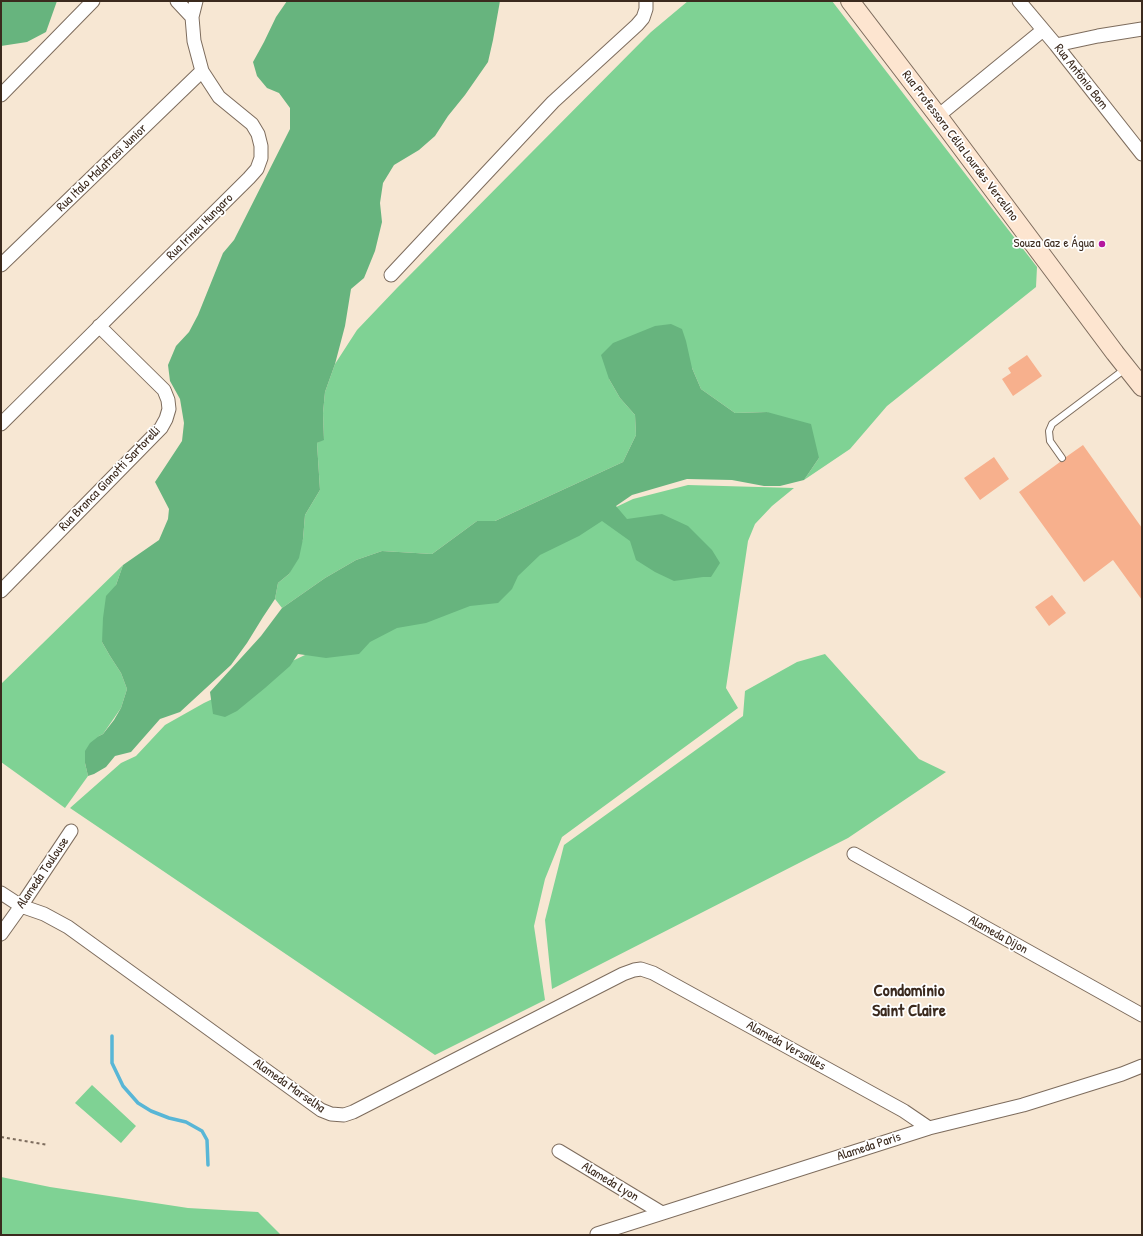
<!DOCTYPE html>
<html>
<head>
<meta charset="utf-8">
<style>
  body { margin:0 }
  #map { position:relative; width:1143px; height:1236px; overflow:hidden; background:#f7e7d3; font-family:"Patrick Hand",sans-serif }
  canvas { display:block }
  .frame { position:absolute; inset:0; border:2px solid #3b2a1e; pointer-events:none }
</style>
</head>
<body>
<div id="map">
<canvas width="1143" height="1236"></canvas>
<div class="frame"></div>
</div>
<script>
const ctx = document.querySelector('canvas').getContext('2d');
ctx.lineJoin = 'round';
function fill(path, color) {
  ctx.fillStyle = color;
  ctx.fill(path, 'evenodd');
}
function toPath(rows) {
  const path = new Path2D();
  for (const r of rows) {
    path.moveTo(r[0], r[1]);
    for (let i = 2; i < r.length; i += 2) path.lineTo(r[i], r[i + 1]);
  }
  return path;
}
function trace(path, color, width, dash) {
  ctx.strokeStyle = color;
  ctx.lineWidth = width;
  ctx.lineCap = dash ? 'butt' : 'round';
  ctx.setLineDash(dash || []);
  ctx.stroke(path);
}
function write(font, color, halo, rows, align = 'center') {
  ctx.font = font + ' "Patrick Hand",sans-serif';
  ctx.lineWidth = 3.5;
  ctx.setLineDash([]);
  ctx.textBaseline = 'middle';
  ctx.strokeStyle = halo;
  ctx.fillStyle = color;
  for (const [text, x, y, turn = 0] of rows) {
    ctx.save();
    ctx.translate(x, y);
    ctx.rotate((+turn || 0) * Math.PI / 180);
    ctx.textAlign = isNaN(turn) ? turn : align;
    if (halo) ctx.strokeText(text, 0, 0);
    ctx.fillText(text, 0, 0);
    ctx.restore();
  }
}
fill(toPath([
  [688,1,832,1,1037,267,1036,287,887,406,850,449,804,480,819,458,767,412,735,413,701,389,692,368,609,379,620,398,635,415,636,435,623,462,495,521,477,521,432,554,382,551,356,560,325,578,282,608,275,599,278,583,289,574,303,539,305,515,320,490,317,443,324,439,323,413,325,392,335,364,357,330,397,288,651,32],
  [688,485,794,488,772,506,755,524,748,541,726,688,738,708,562,837,545,879,534,926,545,1000,435,1055,70,808,121,763,136,756,165,725,204,703,633,499],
  [123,565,116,585,102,642,110,656,121,673,127,689,121,708,103,734,99,736,85,763,88,776,65,808,1,762,1,684],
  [825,654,919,759,946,772,848,838,552,989,545,920,564,845,743,716,745,691,797,662],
  [92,1085,136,1126,121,1143,75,1103],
  [1,1177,50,1187,188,1208,258,1212,281,1235,1,1235]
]), '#7fd294');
fill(toPath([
  [1,1,57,1,46,32,27,42,1,46],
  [287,1,500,1,493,40,488,62,465,95,448,116,435,136,419,150,394,165,383,183,380,203,382,222,375,251,364,278,351,289,345,326,335,364,325,392,323,413,324,440,317,443,320,490,305,515,303,539,299,558,289,574,278,583,275,599,263,617,247,643,231,665,180,712,160,719,131,752,115,756,106,767,94,774,88,776,85,763,85,751,90,743,99,736,103,734,114,720,121,708,127,689,121,673,110,656,102,642,103,618,106,596,116,585,123,565,159,540,168,519,169,509,155,482,182,441,184,423,180,399,170,381,168,365,176,346,189,332,198,315,223,253,234,240,290,129,290,108,279,93,267,88,257,76,253,62,264,42,276,17],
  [671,324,682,329,686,341,692,368,701,389,735,413,767,412,811,424,819,458,804,480,780,486,764,486,732,480,687,479,632,495,616,506,627,519,662,514,688,526,712,550,720,563,711,577,703,577,674,581,655,572,636,560,630,541,602,521,579,536,540,555,518,576,512,589,498,603,470,606,426,623,397,628,370,642,359,654,326,658,298,654,290,666,265,688,237,711,225,717,213,714,210,692,261,636,282,608,325,578,356,560,382,551,432,554,477,521,495,521,623,462,636,435,635,415,620,398,609,379,601,355,613,343,655,326]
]), '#67b47e');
trace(toPath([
  [112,1036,112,1063,123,1086,138,1103,151,1111,169,1118,186,1122,202,1131,207,1140,208,1165]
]), '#58b6d6', 3.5);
fill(toPath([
  [1027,355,1042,376,1013,396,1002,379,1011,373,1008,368],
  [1083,445,1142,528,1142,600,1113,560,1084,582,1019,492,1060,462,1065,461,1066,457],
  [994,457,1009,479,980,500,964,478],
  [1052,595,1066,613,1049,626,1035,607]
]), '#f7b08d');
const lane = toPath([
  [1062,458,1050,441,1049,431,1052,424,1125,369]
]);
const street = toPath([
  [1019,1,1056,45,1142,154],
  [192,17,196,1],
  [1056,45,1098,36,1142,29],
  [1,95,93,1],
  [938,116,1043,30],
  [1,265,202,71],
  [391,275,553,102,637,25,643,18,646,9,646,1],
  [1,424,249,178,257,169,261,158,261,146,258,134,252,124,219,97,202,71,194,41,192,17,177,1],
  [1,591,161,428,166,419,169,409,168,400,164,390,99,326],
  [854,854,1142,1015],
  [1,893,21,906,44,914,68,927,321,1110,331,1114,344,1115,353,1112,623,974,634,970,641,969,653,973,904,1111,929,1128],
  [1,934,21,906,71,831],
  [559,1151,662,1213],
  [597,1234,929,1128,1023,1105,1122,1074,1142,1066]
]);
const secondary = toPath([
  [850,1,938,116,1115,353,1142,387]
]);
trace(lane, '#7d6c5d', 8);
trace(street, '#7d6c5d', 15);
trace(secondary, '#7d6c5d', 20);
trace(toPath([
  [1,1137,48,1145]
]), '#7d6c5d', 2, [3, 3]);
trace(lane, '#fff', 6);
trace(street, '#fff', 13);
trace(secondary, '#fde5d0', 18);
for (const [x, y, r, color] of [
  [1102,244,4,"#b5179e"]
]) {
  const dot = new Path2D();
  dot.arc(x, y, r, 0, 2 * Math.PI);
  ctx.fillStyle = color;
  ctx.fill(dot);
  trace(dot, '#fff', 1.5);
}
write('13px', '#3b2a1e', '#fff', [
  ["Rua Antônio Bom",1081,77,52],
  ["Rua Professora Célia Lourdes Vercelino",960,146,53],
  ["Rua Italo Malatrasi Junior",102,168,-44],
  ["Rua Irineu Hungaro",200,227,-45],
  ["Rua Branca Gianotti Sartorelli",110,479,-46],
  ["Alameda Toulouse",43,873,-56],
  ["Alameda Dijon",998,935,29],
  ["Alameda Versailles",786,1046,29],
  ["Alameda Marselha",289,1086,35],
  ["Alameda Paris",869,1147,-18],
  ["Alameda Lyon",610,1182,31]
]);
write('13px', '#3b2a1e', '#fff', [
  ["Souza Gaz e Água",1094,244]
], 'right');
write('bold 17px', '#3b2a1e', '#fff', [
  ["Condomínio",909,991],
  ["Saint Claire",909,1011]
]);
</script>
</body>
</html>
